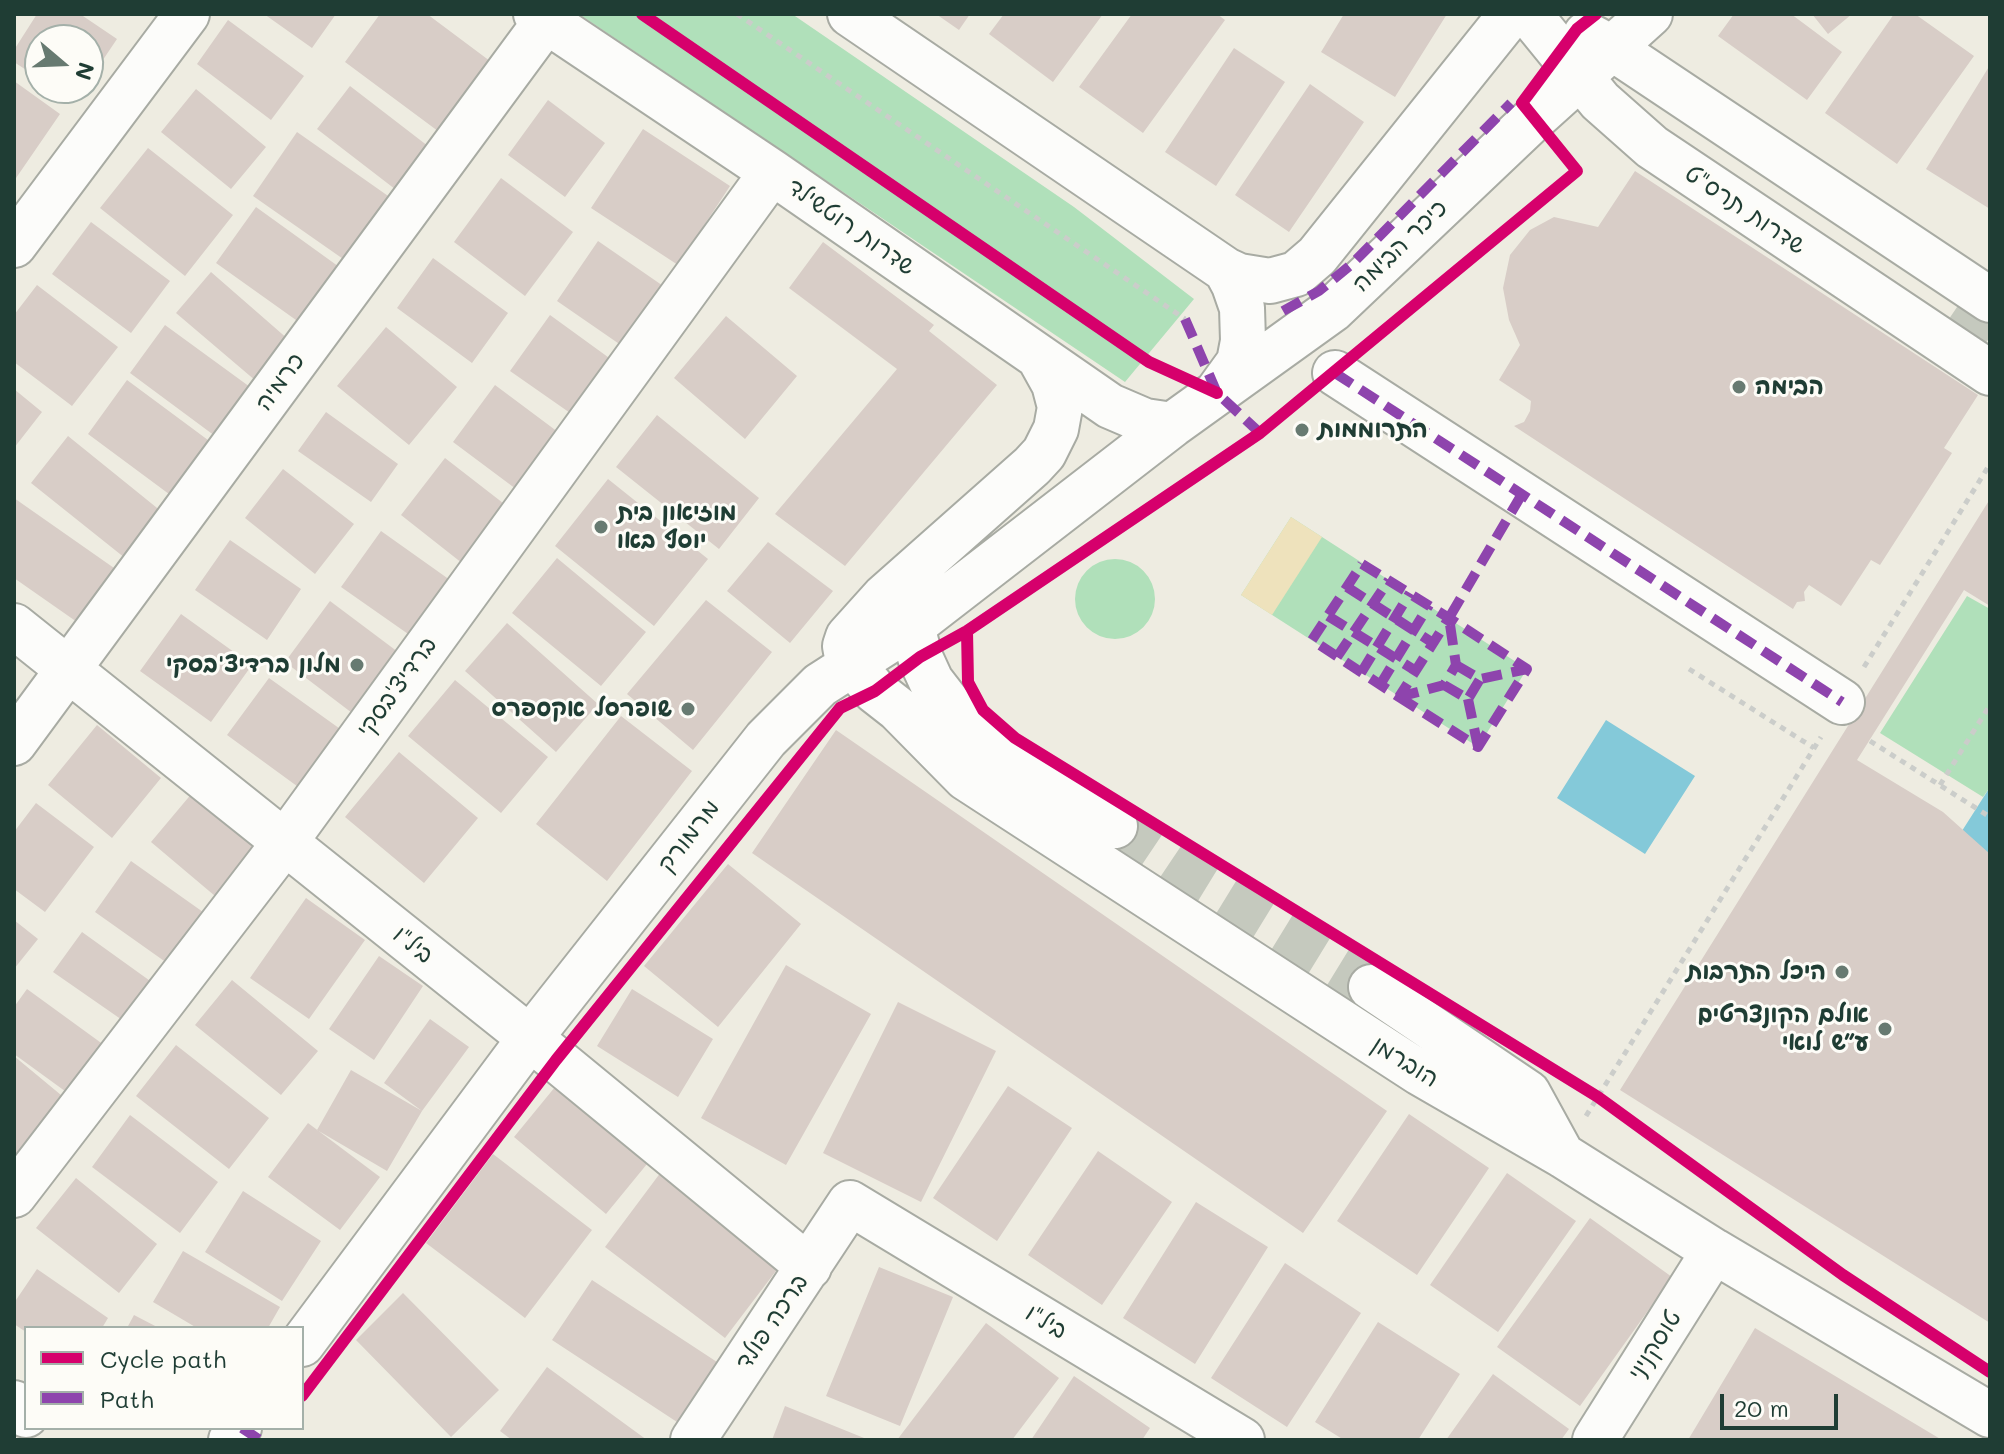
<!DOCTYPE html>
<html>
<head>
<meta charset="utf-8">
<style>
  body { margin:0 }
  #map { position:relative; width:2004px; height:1454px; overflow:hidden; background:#eeece1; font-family:Mali,sans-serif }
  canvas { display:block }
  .frame { position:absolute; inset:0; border:16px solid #1f3d34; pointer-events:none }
  .legend { position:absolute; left:24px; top:1326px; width:280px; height:104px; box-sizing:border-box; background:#fdfcf7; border:2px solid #a4b0a9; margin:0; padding:10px 14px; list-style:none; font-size:24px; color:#1f3d34 }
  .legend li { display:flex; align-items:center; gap:16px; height:40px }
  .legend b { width:40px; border:2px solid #a4b0a9 }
  .north { position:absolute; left:24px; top:24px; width:80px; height:80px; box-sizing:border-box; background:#fdfcf7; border:2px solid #a4b0a9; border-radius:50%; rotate:109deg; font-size:22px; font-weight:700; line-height:32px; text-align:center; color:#1f3d34 }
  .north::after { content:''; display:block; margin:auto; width:28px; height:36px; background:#677a71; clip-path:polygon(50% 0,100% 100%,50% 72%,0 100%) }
  .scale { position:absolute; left:1720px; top:1394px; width:118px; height:36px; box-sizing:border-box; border:4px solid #1f3d34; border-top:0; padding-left:10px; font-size:24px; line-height:28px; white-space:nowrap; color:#1f3d34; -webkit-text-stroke:6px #fdfcf7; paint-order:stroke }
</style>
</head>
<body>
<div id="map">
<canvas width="2004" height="1454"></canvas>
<div class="frame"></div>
<ul class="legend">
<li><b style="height:10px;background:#d6006c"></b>Cycle path</li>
<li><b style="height:10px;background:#8e44ad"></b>Path</li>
</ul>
<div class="north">N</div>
<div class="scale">20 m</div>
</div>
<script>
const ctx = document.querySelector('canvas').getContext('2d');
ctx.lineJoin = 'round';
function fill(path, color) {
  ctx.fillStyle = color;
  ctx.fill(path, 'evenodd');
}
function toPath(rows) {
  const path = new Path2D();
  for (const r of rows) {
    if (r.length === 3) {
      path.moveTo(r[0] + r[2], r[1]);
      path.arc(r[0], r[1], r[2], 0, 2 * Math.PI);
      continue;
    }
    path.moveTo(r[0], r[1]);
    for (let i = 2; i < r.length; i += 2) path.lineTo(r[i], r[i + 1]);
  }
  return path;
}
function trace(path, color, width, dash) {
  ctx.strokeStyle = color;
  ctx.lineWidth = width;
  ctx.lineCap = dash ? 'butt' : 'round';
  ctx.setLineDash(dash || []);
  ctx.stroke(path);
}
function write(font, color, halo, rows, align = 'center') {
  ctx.font = font + ' Mali,"Playpen Sans Hebrew",sans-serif';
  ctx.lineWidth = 6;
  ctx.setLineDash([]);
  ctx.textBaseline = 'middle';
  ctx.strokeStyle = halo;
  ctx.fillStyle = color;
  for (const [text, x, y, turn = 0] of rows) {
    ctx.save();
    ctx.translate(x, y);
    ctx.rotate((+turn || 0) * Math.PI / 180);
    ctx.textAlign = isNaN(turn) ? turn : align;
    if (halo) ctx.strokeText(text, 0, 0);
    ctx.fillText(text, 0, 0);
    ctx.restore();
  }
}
fill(toPath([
  [579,14,792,14,1074,207,1194,299,1125,382],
  [1291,517,1527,669,1478,747,1241,595],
  [1115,599,40],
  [1967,596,1990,609,1990,787,1983,797,1880,733]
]), '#b0e0ba');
fill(toPath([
  [1291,517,1322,537,1272,615,1241,595]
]), '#eee2bc');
fill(toPath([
  [1606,720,1695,776,1645,854,1557,798],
  [1990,787,1990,869,1953,845]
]), '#84c9d9');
fill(toPath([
  [37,14,80,14,117,39,88,82,88,40,40,40,40,79,14,62,14,50],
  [264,14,336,14,312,48],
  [380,14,427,14,502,70,450,140,345,62],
  [936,14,970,14,959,30],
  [1004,14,1103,14,1053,82,989,34],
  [1132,14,1217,14,1225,20,1143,133,1079,87],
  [1344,14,1447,14,1395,97,1321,52],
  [1734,14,1791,14,1842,52,1807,100,1718,36],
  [1812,14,1852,14,1828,34],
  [1894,14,1915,14,1974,56,1897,164,1825,113],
  [228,20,304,76,271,120,197,64],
  [1234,48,1285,82,1216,186,1165,152],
  [1990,65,1990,209,1926,169],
  [14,81,60,114,14,181],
  [1310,84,1364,122,1289,232,1235,195],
  [350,86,437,153,404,196,317,129],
  [53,88,84,88,75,102],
  [196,89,266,147,231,189,161,132],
  [548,100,605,143,565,197,508,155],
  [643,129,730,186,678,265,591,208],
  [297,132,391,198,346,261,253,196],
  [148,148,233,215,185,276,100,208],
  [1635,171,1978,395,1944,448,1952,453,1880,565,1871,560,1841,606,1809,585,1804,592,1805,601,1797,602,1793,609,1514,426,1524,422,1530,411,1531,401,1499,380,1520,345,1509,320,1503,288,1510,255,1530,230,1554,217,1598,227],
  [501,178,573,232,525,296,454,242],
  [256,207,342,269,303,325,216,263],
  [91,222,170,281,131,333,52,274],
  [598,241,669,290,628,350,557,301],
  [823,242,934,325,929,331,997,385,845,566,775,514,897,369,789,288],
  [433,258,508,313,472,363,397,308],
  [211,272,297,347,263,387,176,313],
  [37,285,118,347,72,406,14,362,14,315],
  [550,315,612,360,573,415,510,371],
  [726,316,797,376,745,439,674,378],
  [165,325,250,387,215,436,130,373],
  [386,327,457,387,409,445,337,386],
  [127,380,212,443,173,497,88,434],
  [495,385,562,435,520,492,453,442],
  [14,389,42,412,14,448],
  [326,412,398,464,371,502,298,451],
  [657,415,759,498,719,549,616,467],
  [68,436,167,516,130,562,31,483],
  [445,458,512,510,467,567,401,515],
  [283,469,354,524,315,574,245,518],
  [608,479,708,559,654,626,555,546],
  [14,498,124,575,87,629,14,578],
  [1990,499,1990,606,1964,590,1857,760,1943,812,1990,854,1990,1323,1620,1090],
  [381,531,450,580,411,636,341,587],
  [230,540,301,589,267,640,195,590],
  [768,542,833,591,790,643,727,591],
  [557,558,646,632,601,686,512,613],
  [706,600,772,652,693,750,627,694],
  [330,601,402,655,356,716,285,662],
  [181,614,252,665,211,722,140,671],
  [507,623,598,704,556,752,465,671],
  [269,678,343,731,301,789,227,735],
  [455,680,548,757,501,813,408,736],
  [621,716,692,771,607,881,536,824],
  [97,725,161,778,112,838,48,785],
  [836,730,1387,1111,1303,1233,752,853],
  [399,752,478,818,424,883,345,817],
  [193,792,257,844,215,896,151,842],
  [36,803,94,847,45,912,14,889,14,832],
  [131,861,203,912,167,963,95,912],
  [728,864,801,924,718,1027,644,966],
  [306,898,365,940,309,1019,250,978],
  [14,920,38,939,14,969],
  [82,932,153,983,125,1022,53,972],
  [379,956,423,986,374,1060,329,1029],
  [786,965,871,1014,786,1165,701,1118],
  [232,980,318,1051,281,1095,195,1025],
  [27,989,104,1045,69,1094,14,1054,14,1007],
  [632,989,713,1039,678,1097,597,1046],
  [898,1002,996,1051,921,1202,823,1153],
  [430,1019,469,1047,422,1111,384,1083],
  [176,1045,269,1118,229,1169,136,1096],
  [14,1056,67,1100,14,1164],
  [351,1070,422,1111,387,1171,317,1130],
  [1008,1086,1072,1128,997,1241,933,1198],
  [555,1087,647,1164,606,1214,514,1137],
  [1409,1114,1489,1168,1417,1275,1337,1221],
  [130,1115,218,1182,180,1233,92,1167],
  [308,1123,380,1177,340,1230,268,1177],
  [1098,1151,1172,1202,1102,1305,1028,1255],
  [493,1154,592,1230,525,1318,426,1243],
  [661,1172,782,1263,725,1338,605,1247],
  [1507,1173,1576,1221,1498,1332,1430,1285],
  [76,1178,157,1244,119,1293,36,1228],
  [243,1191,321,1241,282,1301,205,1252],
  [1196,1202,1268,1247,1195,1364,1123,1318],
  [1590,1218,1672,1277,1580,1406,1497,1347],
  [183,1251,280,1307,268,1328,197,1328,153,1302],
  [1285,1263,1361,1313,1287,1427,1211,1378],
  [879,1267,953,1297,900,1426,826,1396],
  [37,1269,108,1318,102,1328,26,1328,26,1332,14,1324,14,1303],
  [592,1280,717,1362,677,1422,552,1340],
  [403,1293,499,1390,451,1437,356,1340],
  [134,1315,159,1328,127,1328],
  [1378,1322,1460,1374,1418,1440,1344,1440,1315,1422],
  [986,1323,1059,1378,1012,1440,897,1440],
  [1755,1328,1942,1440,1688,1440],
  [547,1367,647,1440,512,1440,500,1431],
  [1493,1374,1569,1429,1561,1440,1446,1440],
  [1074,1376,1150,1428,1142,1440,1031,1440],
  [785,1406,869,1440,772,1440]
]), '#d8cdc7');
trace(toPath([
  [1953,313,1990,338],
  [1115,826,1185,873,1371,987]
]), '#c5c9be', 44, [44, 22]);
const minor = toPath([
  [536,14,772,172,1110,406,1145,421,1172,425],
  [850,14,1226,270,1234,285,1242,308,1243,341,1239,362,1218,391],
  [1529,14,1600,101,1652,147,1990,373],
  [1586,34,1612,48,1990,300],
  [14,245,187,14],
  [1226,270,1239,276,1270,281,1296,274,1317,256,1511,14],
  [1039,357,1054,384,1060,407,1056,429,1044,453,1032,466,884,597,848,637,845,646,847,657,875,691,898,709,966,778,1420,1073,1562,1155,1714,1251,1990,1415],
  [1335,373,1842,702],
  [14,626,530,1038,809,1267],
  [912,626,920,657,931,681,948,703,980,738],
  [915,716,987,746,1115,826],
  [14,743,546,21],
  [1371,987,1528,1093,1562,1155],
  [14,1195,285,842,772,172],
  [302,1344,530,1038,766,739,820,685,912,626,1172,425,1332,310,1528,124,1650,14],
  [14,1403,26,1415],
  [231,1440,239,1428],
  [693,1440,850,1203,1242,1440],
  [1595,1440,1714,1251]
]);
trace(minor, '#a8aba3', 48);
trace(toPath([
  [737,14,1185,319],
  [1864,667,1990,464],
  [1689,669,1814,748],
  [1870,741,1990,817],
  [1940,785,1990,705],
  [1586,1116,1821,737]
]), '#cbcdca', 5, [6, 6]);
trace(minor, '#fcfcfa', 44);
trace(toPath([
  [1283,311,1319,291,1352,264,1511,103],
  [1185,319,1217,393,1260,433,1263,430],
  [1335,373,1842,702],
  [1362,564,1449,618,1399,697,1312,640,1362,564],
  [1347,587,1433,643],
  [1328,616,1416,671],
  [1337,657,1389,580],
  [1456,665,1480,679,1527,669],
  [1361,673,1410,593],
  [1380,685,1429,605],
  [1444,685,1468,699,1480,679],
  [1399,697,1478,747,1527,669,1449,618],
  [1399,697,1444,685,1456,665,1449,618,1522,494],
  [1468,699,1478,747],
  [242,1428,260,1440]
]), '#8e44ad', 10, [20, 10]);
trace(toPath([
  [642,14,1149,362,1217,393],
  [967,631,968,682,983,710,1015,738,1598,1097,1843,1275,1990,1372],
  [302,1396,556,1060,840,708,875,691,920,657,967,631,1260,433,1577,171,1522,103,1577,29,1596,14]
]), '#d6006c', 12);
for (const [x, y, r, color] of [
  [1739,387,8,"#677a71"],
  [1302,430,8,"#677a71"],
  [601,527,8,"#677a71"],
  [357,665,8,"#677a71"],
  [688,709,8,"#677a71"],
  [1842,972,8,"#677a71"],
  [1885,1029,8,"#677a71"]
]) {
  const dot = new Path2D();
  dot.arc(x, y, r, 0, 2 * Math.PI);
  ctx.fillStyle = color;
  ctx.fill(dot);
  trace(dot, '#fdfcf7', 3);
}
write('24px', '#1f3d34', '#fdfcf7', [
  ["שדרות תרס\"ט",1745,210,34],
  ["שדרות רוטשילד",851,227,35],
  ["כיכר הבימה",1400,246,-44],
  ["כרמיה",280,382,-54],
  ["ברדיצ'בסקי",397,687,-54],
  ["מרמורק",689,836,-52],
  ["ביל\"ו",413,945,39],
  ["הוברמן",1405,1062,32],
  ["ברכה פולד",772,1322,-56],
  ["ביל\"ו",1046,1322,31],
  ["טוסקניני",1655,1345,-58]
]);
write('bold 24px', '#1f3d34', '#fdfcf7', [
  ["הבימה",1755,387,"left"],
  ["התרוממות",1318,430,"left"],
  ["מוזיאון בית",617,513,"left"],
  ["יוסף באו",617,541,"left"],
  ["מלון ברדיצ'בסקי",341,665],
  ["שופרסל אקספרס",672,709],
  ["היכל התרבות",1826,972],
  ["אולם הקונצרטים",1869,1015],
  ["ע״ש לואי",1869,1043]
], 'right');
</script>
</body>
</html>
